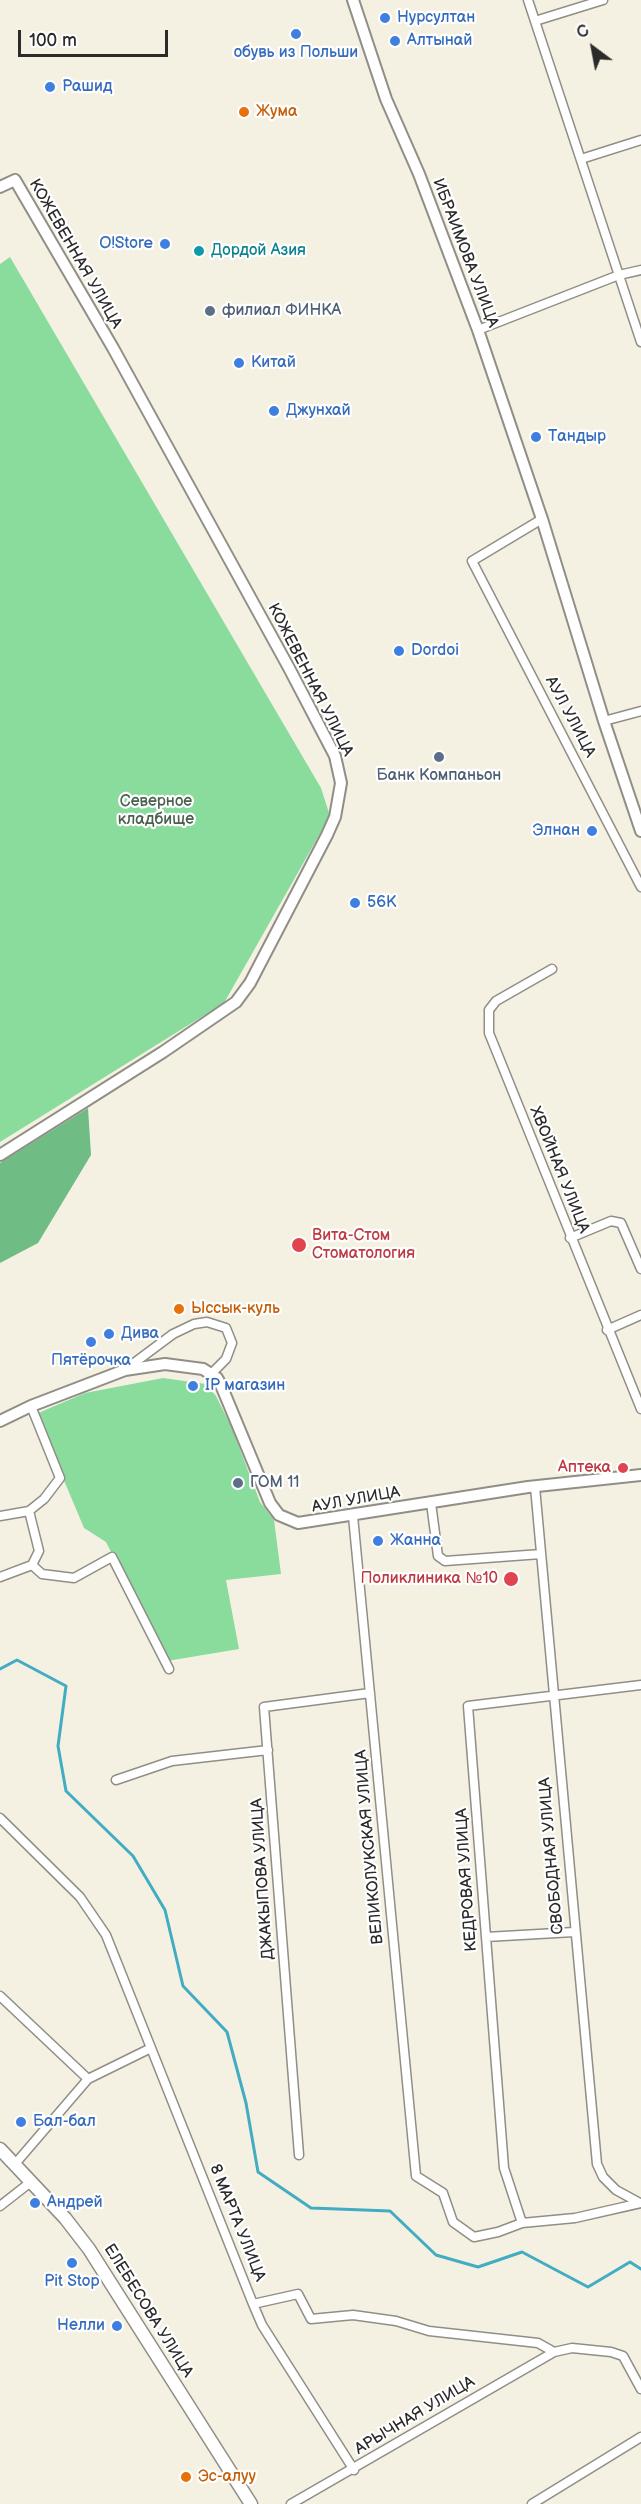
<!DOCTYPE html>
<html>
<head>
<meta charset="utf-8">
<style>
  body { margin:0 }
  #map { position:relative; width:641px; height:2504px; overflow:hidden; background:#f5f1e2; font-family:"Balsamiq Sans",sans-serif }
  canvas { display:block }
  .north { position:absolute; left:563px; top:18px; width:60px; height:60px; -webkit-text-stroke:4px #fff; paint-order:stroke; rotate:328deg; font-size:16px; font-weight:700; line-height:24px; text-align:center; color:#2b2b2b }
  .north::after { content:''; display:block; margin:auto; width:21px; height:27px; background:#2b2b2b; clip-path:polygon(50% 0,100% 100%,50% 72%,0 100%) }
  .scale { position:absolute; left:18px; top:30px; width:150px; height:27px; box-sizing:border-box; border:3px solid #2b2b2b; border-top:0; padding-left:8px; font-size:18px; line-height:21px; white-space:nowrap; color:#2b2b2b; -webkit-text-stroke:4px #fff; paint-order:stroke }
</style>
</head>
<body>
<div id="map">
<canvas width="641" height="2504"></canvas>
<div class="north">С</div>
<div class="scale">100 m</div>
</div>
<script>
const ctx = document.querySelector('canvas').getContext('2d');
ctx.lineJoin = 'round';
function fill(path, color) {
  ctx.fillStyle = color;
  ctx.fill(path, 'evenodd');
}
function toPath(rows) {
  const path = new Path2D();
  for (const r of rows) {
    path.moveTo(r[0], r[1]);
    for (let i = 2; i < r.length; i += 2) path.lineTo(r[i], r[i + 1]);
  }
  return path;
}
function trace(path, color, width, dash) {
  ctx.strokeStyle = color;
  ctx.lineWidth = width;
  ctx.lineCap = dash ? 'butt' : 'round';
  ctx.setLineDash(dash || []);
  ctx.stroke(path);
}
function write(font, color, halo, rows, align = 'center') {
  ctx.font = font + ' "Balsamiq Sans",sans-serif';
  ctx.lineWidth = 4.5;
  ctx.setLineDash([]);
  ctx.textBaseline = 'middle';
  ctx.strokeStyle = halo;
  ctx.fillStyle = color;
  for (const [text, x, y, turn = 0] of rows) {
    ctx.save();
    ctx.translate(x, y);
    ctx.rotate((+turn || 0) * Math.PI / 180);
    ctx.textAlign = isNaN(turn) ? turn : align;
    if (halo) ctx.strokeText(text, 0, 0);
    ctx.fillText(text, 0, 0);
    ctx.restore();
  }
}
fill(toPath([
  [10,257,321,788,330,816,224,1003,0,1142,0,264],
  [163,1378,206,1384,216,1396,231,1426,260,1502,274,1520,281,1574,226,1580,239,1649,167,1661,106,1542,84,1528,36,1414,85,1393]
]), '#8adc9d');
fill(toPath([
  [88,1108,91,1155,38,1243,0,1263,0,1163]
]), '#6fbc84');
trace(toPath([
  [0,1669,17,1660,66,1686,58,1746,66,1791,133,1856,165,1910,183,1986,227,2032,246,2103,258,2172,311,2208,390,2211,436,2255,478,2267,522,2252,588,2287,630,2262,641,2269]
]), '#42acc2', 3);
const minor = toPath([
  [528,0,641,342],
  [535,21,603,0],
  [581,159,641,140],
  [478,330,619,275,641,270],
  [542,519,472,561,641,887],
  [604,721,641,711],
  [552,969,496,1001,489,1010,489,1033,641,1409],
  [570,1238,611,1221,621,1223,641,1269],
  [607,1330,641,1315],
  [126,1369,173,1334,194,1324,207,1322,226,1328,232,1343,226,1359,211,1374],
  [535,1487,597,2164,603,2177,616,2190,638,2202],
  [431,1503,438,1556,445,1561,541,1554],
  [0,1516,29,1511],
  [353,1516,416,2176,443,2193,453,2222,474,2237,498,2232,522,2223,575,2218,641,2203],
  [32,1565,42,1574,74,1578,112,1557,169,1669],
  [0,1577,32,1565,39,1551,29,1511,44,1499,60,1478,31,1406],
  [116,1780,172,1761,268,1750],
  [0,1818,80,1897,106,1935,253,2304,298,2294,311,2319,353,2315,396,2321,429,2331,538,2343,554,2352,572,2348,611,2352,623,2356,641,2389],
  [486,1937,574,1932],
  [0,1996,88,2079],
  [299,2155,264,1707,370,1693],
  [15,2164,88,2079,151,2048],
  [0,2206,32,2181],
  [522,2223,504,2168,468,1706,641,1685],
  [253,2304,262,2325,354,2470],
  [291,2504,554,2352],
  [532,2504,641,2437]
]);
const tertiary = toPath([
  [0,187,15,180,113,348,289,668,335,756,341,783,335,817,327,835,250,983,236,1002,163,1052,0,1155]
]);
const secondary = toPath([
  [353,0,386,99,419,174,478,330,542,519,604,721,641,831],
  [0,1421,31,1406,125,1370,165,1364,203,1369,217,1378,221,1385,270,1503,279,1515,298,1523,528,1487,641,1475]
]);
const primary = toPath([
  [0,2149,65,2218,89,2249,251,2504]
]);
trace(minor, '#908e86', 11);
trace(tertiary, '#908e86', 14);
trace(secondary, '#908e86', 14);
trace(primary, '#908e86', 15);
trace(minor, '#fff', 8);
trace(tertiary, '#fff', 10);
trace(secondary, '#fff', 10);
trace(primary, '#fff', 12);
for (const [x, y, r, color] of [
  [385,18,6,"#3f7fe0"],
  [296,34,6,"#3f7fe0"],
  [395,41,6,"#3f7fe0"],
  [50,87,6,"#3f7fe0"],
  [244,112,6,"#e8710a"],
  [165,244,6,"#3f7fe0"],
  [199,251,6,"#0f9aa8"],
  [210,311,6,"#5c6f8a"],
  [239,363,6,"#3f7fe0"],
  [274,411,6,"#3f7fe0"],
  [536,437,6,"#3f7fe0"],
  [399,651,6,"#3f7fe0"],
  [439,757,6,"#5c6f8a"],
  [592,831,6,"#3f7fe0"],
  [355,903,6,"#3f7fe0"],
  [299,1245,8,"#e0444e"],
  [179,1309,6,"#e8710a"],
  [109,1334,6,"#3f7fe0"],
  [91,1342,6,"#3f7fe0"],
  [193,1386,6,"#3f7fe0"],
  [623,1468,6,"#e0444e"],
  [238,1483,6,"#5c6f8a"],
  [378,1541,6,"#3f7fe0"],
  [511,1579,8,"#e0444e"],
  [21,2122,6,"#3f7fe0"],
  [35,2203,6,"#3f7fe0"],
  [72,2263,6,"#3f7fe0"],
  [117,2326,6,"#3f7fe0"],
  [186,2477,6,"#e8710a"]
]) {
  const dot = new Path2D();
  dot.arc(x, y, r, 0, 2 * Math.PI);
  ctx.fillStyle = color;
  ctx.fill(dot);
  trace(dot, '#fff', 2);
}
write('16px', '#366cbe', '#fff', [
  ["Нурсултан",397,18],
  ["Алтынай",407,41],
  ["обувь из Польши",296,53,"center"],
  ["Рашид",62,87],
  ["O!Store",153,244,"right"],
  ["Китай",251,363],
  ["Джунхай",286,411],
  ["Тандыр",548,437],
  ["Dordoi",411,651],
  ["Элнан",580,831,"right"],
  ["56К",367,903],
  ["Дива",121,1334],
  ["Пятёрочка",91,1361,"center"],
  ["IP магазин",205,1386],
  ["Жанна",390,1541],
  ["Бал-бал",33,2122],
  ["Андрей",47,2203],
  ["Pit Stop",72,2282,"center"],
  ["Нелли",105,2326,"right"]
], 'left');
write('16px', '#c56008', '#fff', [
  ["Жума",256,112],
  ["Ыссык-куль",191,1309],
  ["Эс-алуу",198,2477]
], 'left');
write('16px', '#0d838f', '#fff', [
  ["Дордой Азия",211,251]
], 'left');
write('16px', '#2b2b2b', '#fff', [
  ["ИБРАИМОВА УЛИЦА",465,253,69],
  ["КОЖЕВЕННАЯ УЛИЦА",75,254,60],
  ["КОЖЕВЕННАЯ УЛИЦА",310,680,63],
  ["АУЛ УЛИЦА",570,717,62],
  ["ХВОЙНАЯ УЛИЦА",559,1170,68],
  ["АУЛ УЛИЦА",356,1500,-10],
  ["ВЕЛИКОЛУКСКАЯ УЛИЦА",370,1847,-95],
  ["СВОБОДНАЯ УЛИЦА",552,1856,-95],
  ["ДЖАКЫПОВА УЛИЦА",263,1879,-94],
  ["КЕДРОВАЯ УЛИЦА",467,1880,-94],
  ["8 МАРТА УЛИЦА",237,2223,68],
  ["ЕЛЕБЕСОВА УЛИЦА",148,2311,58],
  ["АРЫЧНАЯ УЛИЦА",415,2416,-31]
]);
write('16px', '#4e5e75', '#fff', [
  ["филиал ФИНКА",222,311],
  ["Банк Компаньон",439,776,"center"],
  ["ГОМ 11",250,1483]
], 'left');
write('16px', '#48604d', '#fff', [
  ["Северное",156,802],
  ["кладбище",156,820]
]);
write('16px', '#be3a42', '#fff', [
  ["Вита-Стом",312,1236,"left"],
  ["Стоматология",312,1254,"left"],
  ["Аптека",611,1468],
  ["Поликлиника №10",498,1579]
], 'right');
</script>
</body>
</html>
